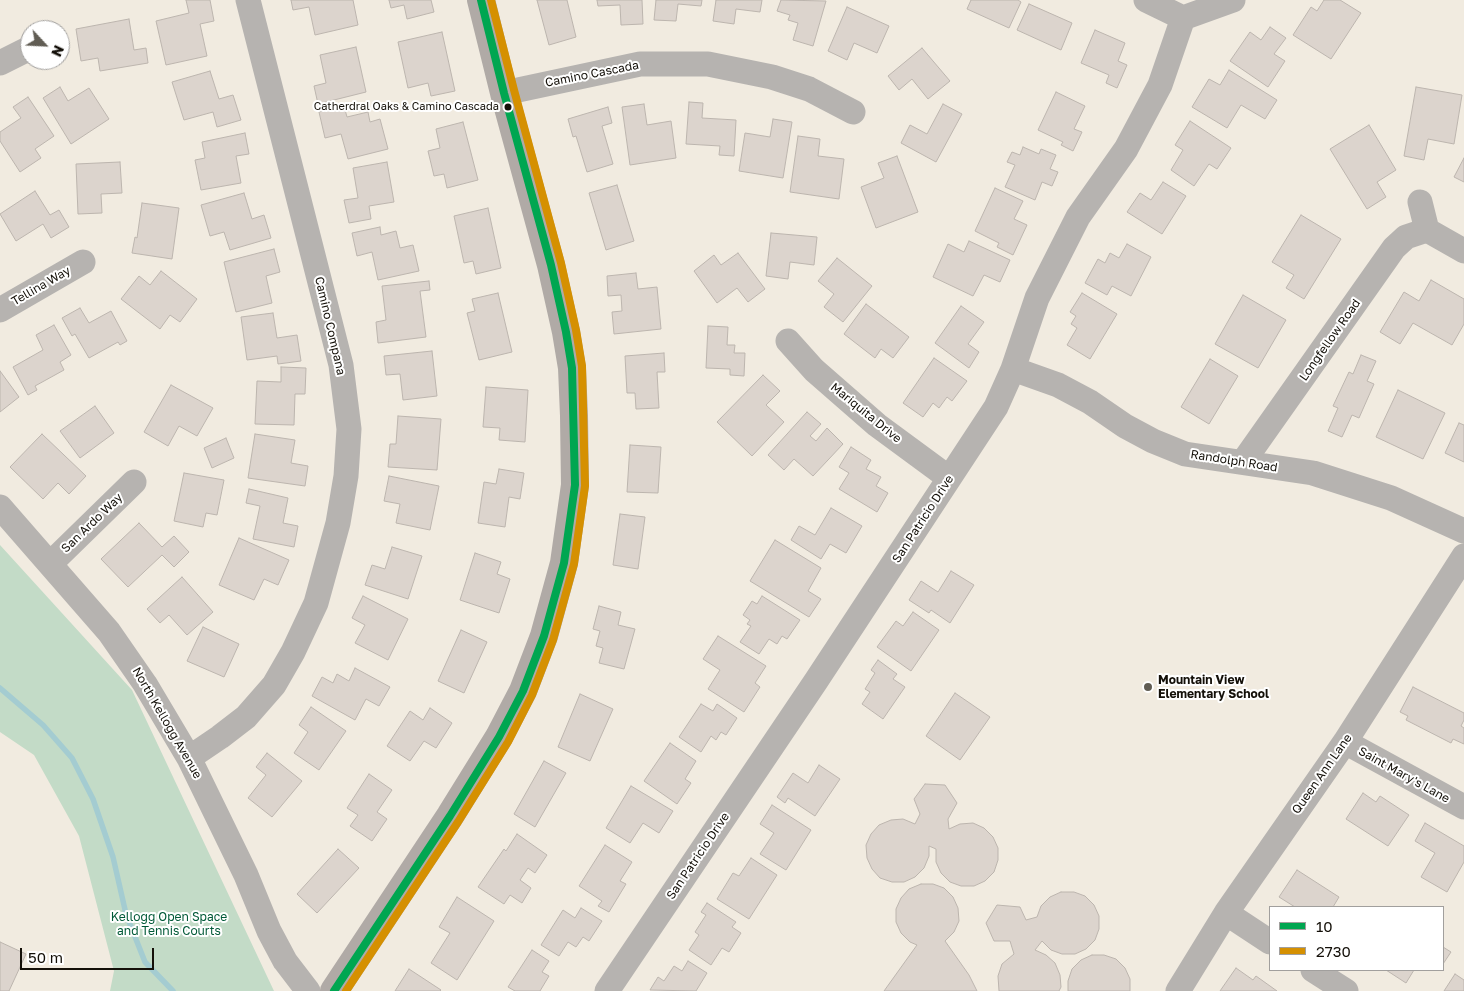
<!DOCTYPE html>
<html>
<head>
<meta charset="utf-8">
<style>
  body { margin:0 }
  #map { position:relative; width:1464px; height:991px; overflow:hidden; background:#f1ebe0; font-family:"Golos Text",sans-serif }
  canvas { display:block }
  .legend { position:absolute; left:1269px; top:906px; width:175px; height:65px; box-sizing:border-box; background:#fff; border:1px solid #a19f9d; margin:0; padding:6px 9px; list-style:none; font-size:15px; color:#141009 }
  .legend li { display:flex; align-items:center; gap:10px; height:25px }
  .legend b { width:25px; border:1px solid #a19f9d }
  .north { position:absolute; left:20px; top:20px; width:50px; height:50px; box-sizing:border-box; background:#fff; border:1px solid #a19f9d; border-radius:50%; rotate:115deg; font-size:14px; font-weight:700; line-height:20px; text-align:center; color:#141009 }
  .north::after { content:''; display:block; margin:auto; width:18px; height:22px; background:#615d54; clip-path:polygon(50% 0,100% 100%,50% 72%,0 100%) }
  .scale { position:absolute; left:20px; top:948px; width:134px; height:22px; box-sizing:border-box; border:2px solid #141009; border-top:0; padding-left:6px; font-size:15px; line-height:18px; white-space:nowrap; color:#141009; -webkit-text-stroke:4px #fff; paint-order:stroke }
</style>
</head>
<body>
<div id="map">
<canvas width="1464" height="991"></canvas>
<ul class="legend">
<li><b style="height:6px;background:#00a651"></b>10</li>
<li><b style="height:6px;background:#d59001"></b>2730</li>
</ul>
<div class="north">N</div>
<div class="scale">50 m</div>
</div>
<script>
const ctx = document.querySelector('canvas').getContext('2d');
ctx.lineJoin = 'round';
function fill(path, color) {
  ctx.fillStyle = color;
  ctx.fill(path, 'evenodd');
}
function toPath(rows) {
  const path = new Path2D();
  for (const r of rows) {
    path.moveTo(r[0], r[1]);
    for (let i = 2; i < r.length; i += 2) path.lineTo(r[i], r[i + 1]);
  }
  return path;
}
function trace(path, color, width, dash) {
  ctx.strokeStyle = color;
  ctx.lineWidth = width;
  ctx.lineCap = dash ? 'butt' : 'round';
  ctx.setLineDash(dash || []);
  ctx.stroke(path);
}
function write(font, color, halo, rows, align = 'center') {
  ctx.font = font + ' "Golos Text",sans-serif';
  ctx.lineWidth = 4;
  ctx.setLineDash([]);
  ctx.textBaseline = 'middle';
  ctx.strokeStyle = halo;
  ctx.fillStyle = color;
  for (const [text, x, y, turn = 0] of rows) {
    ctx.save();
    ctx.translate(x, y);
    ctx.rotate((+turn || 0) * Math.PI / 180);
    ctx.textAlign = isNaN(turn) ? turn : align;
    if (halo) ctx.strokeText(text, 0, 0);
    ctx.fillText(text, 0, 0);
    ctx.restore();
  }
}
fill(toPath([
  [0,545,132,690,274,991,110,991,114,971,79,836,34,755,0,732]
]), '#c3dbc7');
trace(toPath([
  [0,688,43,725,72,758,93,799,113,857,126,914,145,962,173,991]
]), '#a4ccd1', 5.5);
const building = toPath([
  [186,0,210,0,214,21,200,24,207,56,166,65,156,21,189,13,186,0],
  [291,0,353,0,358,25,315,35,309,7,293,10,291,0],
  [389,0,431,0,434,12,407,19,404,5,391,8,389,0],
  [537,0,567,0,576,37,549,45,537,0],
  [597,0,642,0,643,24,621,25,620,5,598,6,597,0],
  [656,0,702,0,701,6,678,4,676,21,654,20,656,0],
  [716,0,762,0,760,12,736,9,734,24,713,21,716,0],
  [781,0,826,1,813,46,793,40,798,23,788,20,790,15,777,11,781,0],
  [971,0,1018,0,1021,2,1009,28,967,9,971,0],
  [1324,0,1340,0,1361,13,1331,59,1293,35,1311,7,1317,11,1324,0],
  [1029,4,1072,23,1061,50,1017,30,1029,4],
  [847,7,889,26,877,53,854,43,847,60,828,51,847,7],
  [129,19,134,50,146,48,148,63,100,71,98,58,81,61,76,29,129,19],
  [1270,27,1286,38,1274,54,1285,61,1268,87,1230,61,1250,32,1261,40,1270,27],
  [1095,30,1125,43,1118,61,1127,65,1117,88,1106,83,1109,75,1081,63,1095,30],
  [442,32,455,91,431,96,428,83,408,88,398,42,442,32],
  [356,47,366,92,318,104,314,86,326,83,320,55,356,47],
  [922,48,950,81,928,99,912,79,899,90,888,76,922,48],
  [1229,70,1277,100,1265,119,1241,105,1227,128,1192,107,1209,79,1220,85,1229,70],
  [210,71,219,99,233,95,241,120,217,127,213,112,184,120,172,82,210,71],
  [60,87,68,101,89,88,109,119,71,144,43,98,60,87],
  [1416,87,1462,95,1454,144,1428,139,1424,160,1404,156,1416,87],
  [1056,92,1085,106,1074,129,1082,132,1073,151,1061,145,1063,142,1038,130,1056,92],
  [28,97,54,136,35,149,41,158,20,172,0,141,0,132,21,118,13,107,28,97],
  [689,102,703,103,702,118,736,120,734,156,719,155,720,146,686,144,689,102],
  [644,104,647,125,671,121,676,158,630,165,622,107,644,104],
  [943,104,962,114,936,162,901,143,910,125,927,134,943,104],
  [344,106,347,117,368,112,370,122,380,119,388,149,348,159,341,134,325,138,319,112,344,106],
  [608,107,612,123,602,126,613,164,587,172,576,136,573,137,568,119,608,107],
  [773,119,792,122,783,178,739,171,745,133,770,137,773,119],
  [1190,121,1231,148,1217,169,1209,164,1194,186,1171,170,1183,150,1175,145,1190,121],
  [463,122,478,180,447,188,444,174,434,176,428,151,440,148,436,129,463,122],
  [1369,125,1396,170,1377,182,1386,197,1367,209,1330,149,1369,125],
  [245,133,249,154,236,156,241,183,201,190,195,160,205,158,202,142,245,133],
  [798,136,820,139,818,156,844,159,839,199,790,192,798,136],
  [1023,147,1039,154,1041,149,1056,155,1050,169,1058,172,1052,186,1042,182,1035,200,1005,187,1015,165,1007,162,1012,152,1020,155,1023,147],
  [897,156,918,212,876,228,861,187,884,178,878,163,897,156],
  [1464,158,1464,182,1454,177,1464,158],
  [120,162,122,193,101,194,102,213,78,214,76,164,120,162],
  [387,162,394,202,369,206,371,219,349,223,344,200,358,198,353,168,387,162],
  [1163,182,1186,196,1162,234,1127,212,1140,193,1151,200,1163,182],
  [617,185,634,241,606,250,589,193,617,185],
  [995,188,1023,201,1014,219,1027,225,1013,255,997,247,999,243,975,231,995,188],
  [35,191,50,215,59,210,69,227,51,238,43,224,16,241,0,214,35,191],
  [244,193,252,219,264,215,271,238,230,250,224,232,210,236,201,205,244,193],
  [142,203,179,208,172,259,132,253,135,237,137,238,142,203],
  [488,208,501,268,476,274,473,261,464,263,454,216,488,208],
  [1301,215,1341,239,1304,299,1286,288,1294,275,1272,262,1301,215],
  [380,227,381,235,396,231,400,248,413,245,419,271,378,280,372,252,357,256,352,233,380,227],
  [771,233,817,237,814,265,790,262,788,279,766,276,771,233],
  [969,241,1010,260,1000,282,984,275,973,296,933,277,948,244,964,252,969,241],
  [1127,244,1151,257,1131,296,1112,286,1107,295,1085,283,1098,259,1105,263,1110,253,1119,258,1127,244],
  [274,249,280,272,266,276,272,303,236,312,224,262,274,249],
  [738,253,765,289,748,302,737,288,717,303,694,271,714,255,721,265,738,253],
  [837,258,872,286,843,322,824,307,834,294,818,281,837,258],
  [161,271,197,299,180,322,170,315,160,329,121,299,139,276,150,285,161,271],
  [636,273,638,289,657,287,661,329,614,334,612,312,622,311,621,295,608,296,607,276,636,273],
  [1431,280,1464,299,1464,324,1452,345,1413,323,1400,344,1380,332,1404,292,1419,301,1431,280],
  [429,281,430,290,420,291,426,337,378,343,376,322,386,320,382,286,429,281],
  [498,293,512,352,479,360,467,313,475,311,472,299,498,293],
  [1082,293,1117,314,1090,359,1067,345,1077,328,1071,324,1076,316,1070,312,1082,293],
  [1243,295,1286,320,1258,368,1215,344,1243,295],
  [866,304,909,337,893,358,881,349,875,358,844,334,866,304],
  [961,306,984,322,968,344,979,352,969,368,935,343,961,306],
  [80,308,89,323,111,311,127,341,120,345,118,342,89,358,75,334,72,336,62,318,80,308],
  [273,313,277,338,297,335,301,361,278,364,277,356,247,360,241,317,273,313],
  [54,325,71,355,60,362,64,370,35,386,37,390,28,395,13,367,43,350,36,335,54,325],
  [708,326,728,327,727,345,735,345,734,353,745,353,744,376,730,375,730,369,706,368,708,326],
  [432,351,437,396,403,400,400,374,386,375,384,356,432,351],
  [664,353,665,372,657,372,659,408,636,409,635,393,627,393,625,356,664,353],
  [1361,355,1376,361,1367,381,1374,384,1359,418,1352,415,1342,437,1328,431,1338,408,1333,406,1349,372,1353,374,1361,355],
  [934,358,967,381,952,401,947,397,939,408,933,403,923,417,903,403,934,358],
  [1210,359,1238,376,1209,424,1181,407,1210,359],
  [281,367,306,368,305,394,295,394,294,425,255,424,257,381,281,382,281,367],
  [0,371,19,397,0,412,0,371],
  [763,375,780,391,766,405,784,422,752,456,717,422,763,375],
  [171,385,213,408,197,436,179,426,168,446,144,432,171,385],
  [486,387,528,390,525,442,499,440,500,428,483,427,486,387],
  [1398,390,1445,413,1423,459,1376,437,1398,390],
  [95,406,114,433,80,458,60,431,95,406],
  [807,412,821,424,810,436,816,441,827,428,843,444,813,476,794,459,784,470,768,455,807,412],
  [398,416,441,419,437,470,388,467,390,444,396,444,398,416],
  [1459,423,1464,425,1464,462,1445,453,1459,423],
  [42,434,86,476,69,494,58,483,43,499,10,467,42,434],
  [255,434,295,440,291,463,308,466,305,486,248,478,255,434],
  [226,438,234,458,212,468,204,448,226,438],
  [630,445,661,447,658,493,627,492,630,445],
  [851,447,871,460,866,469,881,477,876,486,888,493,877,512,839,489,849,473,839,467,851,447],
  [499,469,524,473,520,499,509,497,505,527,478,523,484,482,496,484,499,469],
  [184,473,224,480,217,515,206,513,203,527,174,521,184,473],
  [389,476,439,486,430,530,396,523,400,504,384,501,389,476],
  [249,489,288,498,283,523,298,526,294,547,253,539,260,506,246,503,249,489],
  [831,508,862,526,846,553,830,544,821,559,791,540,799,526,815,535,831,508],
  [620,514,645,517,638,569,613,565,620,514],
  [139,523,162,547,174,536,189,552,174,567,162,555,128,587,101,559,139,523],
  [239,538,289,560,278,585,264,579,254,600,219,585,239,538],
  [775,540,821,568,808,591,821,599,809,617,750,581,775,540],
  [392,547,422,556,408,599,365,585,372,565,385,569,392,547],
  [475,553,501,562,497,574,510,579,499,613,460,600,475,553],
  [951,571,974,585,950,623,931,610,929,613,909,600,921,581,938,592,951,571],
  [182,577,213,612,187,635,169,615,160,623,147,609,182,577],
  [363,596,408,619,388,660,355,643,365,625,352,618,363,596],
  [762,596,800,620,787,639,782,636,777,644,769,639,759,654,740,642,751,626,747,624,750,620,743,615,752,601,757,604,762,596],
  [599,606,621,612,618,625,635,629,624,669,599,663,603,648,596,646,600,631,593,629,599,606],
  [913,612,939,630,911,671,877,647,896,621,903,626,913,612],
  [203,627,239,644,224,677,187,661,203,627],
  [461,630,487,642,464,693,438,681,461,630],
  [718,636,766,666,755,683,760,687,744,712,708,689,720,670,703,659,718,636],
  [878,660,897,674,893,679,905,687,883,719,862,704,870,692,865,689,875,673,871,670,878,660],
  [355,668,390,687,379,706,366,699,355,720,312,696,322,677,333,683,337,674,349,681,355,668],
  [1413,687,1464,713,1464,720,1461,726,1464,728,1464,744,1453,739,1451,743,1406,720,1408,716,1400,712,1413,687],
  [955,693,990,717,960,760,926,736,955,693],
  [580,694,613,709,590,761,558,747,580,694],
  [701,704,713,711,717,704,737,718,726,735,721,732,716,740,711,736,701,752,679,737,701,704],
  [311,707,346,731,319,770,294,753,308,732,299,725,311,707],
  [430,708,452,723,436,748,424,741,410,761,387,746,410,711,423,720,430,708],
  [670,743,696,761,685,779,691,783,677,804,644,781,670,743],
  [267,753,302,781,272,817,248,798,266,775,256,767,267,753],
  [544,761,566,773,535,827,514,814,544,761],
  [819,765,840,779,815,816,788,798,785,803,777,797,793,773,808,783,819,765],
  [369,774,392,790,377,812,387,819,372,841,350,826,358,815,347,808,369,774],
  [925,784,945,785,957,803,948,819,949,829,960,824,973,823,984,828,993,837,998,848,998,860,994,872,985,881,974,886,961,886,950,882,941,873,936,862,936,849,929,846,929,856,924,868,915,877,904,882,892,882,880,878,872,869,867,858,866,845,871,834,879,825,891,820,903,819,915,824,920,814,914,799,925,784],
  [631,786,673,811,659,833,643,823,630,843,606,828,631,786],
  [1363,793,1376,802,1380,796,1409,815,1388,846,1346,819,1363,793],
  [772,805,811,830,786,870,760,854,774,833,760,824,772,805],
  [1425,823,1464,846,1464,862,1447,892,1421,877,1435,853,1415,841,1425,823],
  [517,834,547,855,535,873,528,868,520,880,531,888,522,903,510,895,504,904,478,887,504,849,506,851,517,834],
  [605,845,632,862,620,881,626,884,609,912,598,906,602,901,579,886,605,845],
  [338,849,359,868,317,913,297,894,338,849],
  [751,858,777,875,749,919,717,899,733,873,739,876,751,858],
  [1297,870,1339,897,1333,907,1295,907,1279,897,1297,870],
  [921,884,933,884,944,888,953,897,958,908,959,921,954,932,945,941,969,975,977,991,884,991,917,945,910,942,901,933,896,922,896,909,901,898,909,889,921,884],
  [1061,892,1074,892,1085,896,1094,905,1099,916,1099,929,1095,940,1086,949,1075,954,1062,954,1051,950,1042,941,1035,950,1046,955,1055,963,1060,975,1061,987,1059,991,999,991,998,976,1002,964,1014,954,1010,941,994,941,986,923,997,905,1020,907,1026,920,1037,917,1041,906,1050,897,1061,892],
  [457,897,494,921,457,980,431,963,450,933,439,927,457,897],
  [707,903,736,922,732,927,741,933,729,952,722,948,711,965,689,950,699,935,695,932,706,915,701,912,707,903],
  [581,908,602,921,589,941,583,937,576,947,568,942,559,956,541,945,563,910,575,918,581,908],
  [0,942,26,954,9,991,0,991,0,942],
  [1443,947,1451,952,1443,964,1443,947],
  [532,950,549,961,542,972,549,976,540,991,515,991,508,987,532,950],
  [1092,955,1104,955,1116,959,1125,968,1130,979,1130,991,1068,991,1068,981,1072,969,1081,960,1092,955],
  [688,961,707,973,696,991,650,990,658,977,664,981,674,966,682,971,688,961],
  [1236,968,1253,980,1256,976,1277,991,1220,991,1236,968],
  [409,969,441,990,440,991,395,991,409,969],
  [1386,970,1414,970,1406,983,1386,970],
  [1455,974,1464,980,1464,991,1444,991,1455,974]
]);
fill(building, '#dcd4cd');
trace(building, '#bcb5ae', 1);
trace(toPath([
  [1146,0,1183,18,1233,0],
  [0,63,28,49],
  [504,93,640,64,708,64,772,77,809,89,853,112],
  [1420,202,1427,230],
  [1427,230,1464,251],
  [0,310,83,262],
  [788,341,814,370,877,425,949,478],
  [1013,369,1058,385,1090,402,1125,426,1153,441,1185,454,1313,473,1391,498,1464,531],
  [1243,462,1394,248,1406,237,1427,230],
  [0,507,109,632,145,684,189,758,246,875,269,931,285,961,308,991],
  [50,564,134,482],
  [1345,742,1464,807],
  [189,758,220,737,246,717,274,685,293,652,316,603,338,523,346,476,349,429,341,365,248,0],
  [1226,913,1270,942],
  [1313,970,1346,991],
  [607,991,816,681,996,407,1013,369,1037,298,1078,217,1126,149,1160,85,1183,18],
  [1178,991,1226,913,1345,742,1464,556]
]), '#b6b3b0', 25);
trace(toPath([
  [334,991,450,816,499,737,523,691,544,636,564,563,575,485,574,416,572,368,566,332,551,265,504,93,481,0]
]), '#b0aaa6', 28);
trace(toPath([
  [334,991,450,816,499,737,523,691,544,636,564,563,575,485,572,368,566,332,551,265,504,93,481,0]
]), '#00a651', 8);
trace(toPath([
  [346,991,458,822,508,742,532,695,553,640,574,564,585,486,582,366,576,330,561,263,514,90,491,0]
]), '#d59001', 8);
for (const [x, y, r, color] of [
  [508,107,4.5,"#141009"],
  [1148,687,5,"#615d54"]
]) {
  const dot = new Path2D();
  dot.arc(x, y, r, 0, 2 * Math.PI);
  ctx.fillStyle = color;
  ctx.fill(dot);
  trace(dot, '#fff', 2);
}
write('11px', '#141009', '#fff', [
  ["Catherdral Oaks & Camino Cascada",499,107]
], 'right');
write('12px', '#141009', '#fff', [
  ["Camino Cascada",592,74,-11],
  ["Tellina Way",41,286,-30],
  ["Camino Compana",330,326,77],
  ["Longfellow Road",1330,340,-55],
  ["Mariquita Drive",866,413,39],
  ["Randolph Road",1234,461,9],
  ["San Patricio Drive",923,519,-57],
  ["San Ardo Way",92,523,-44],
  ["North Kellogg Avenue",167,723,60],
  ["Queen Ann Lane",1322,774,-55],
  ["Saint Mary's Lane",1404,775,29],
  ["San Patricio Drive",698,856,-56]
]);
write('bold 12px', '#141009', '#fff', [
  ["Mountain View",1158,680],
  ["Elementary School",1158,694]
], 'left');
write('12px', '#005937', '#fff', [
  ["Kellogg Open Space",169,917],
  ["and Tennis Courts",169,931]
]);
</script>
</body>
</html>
